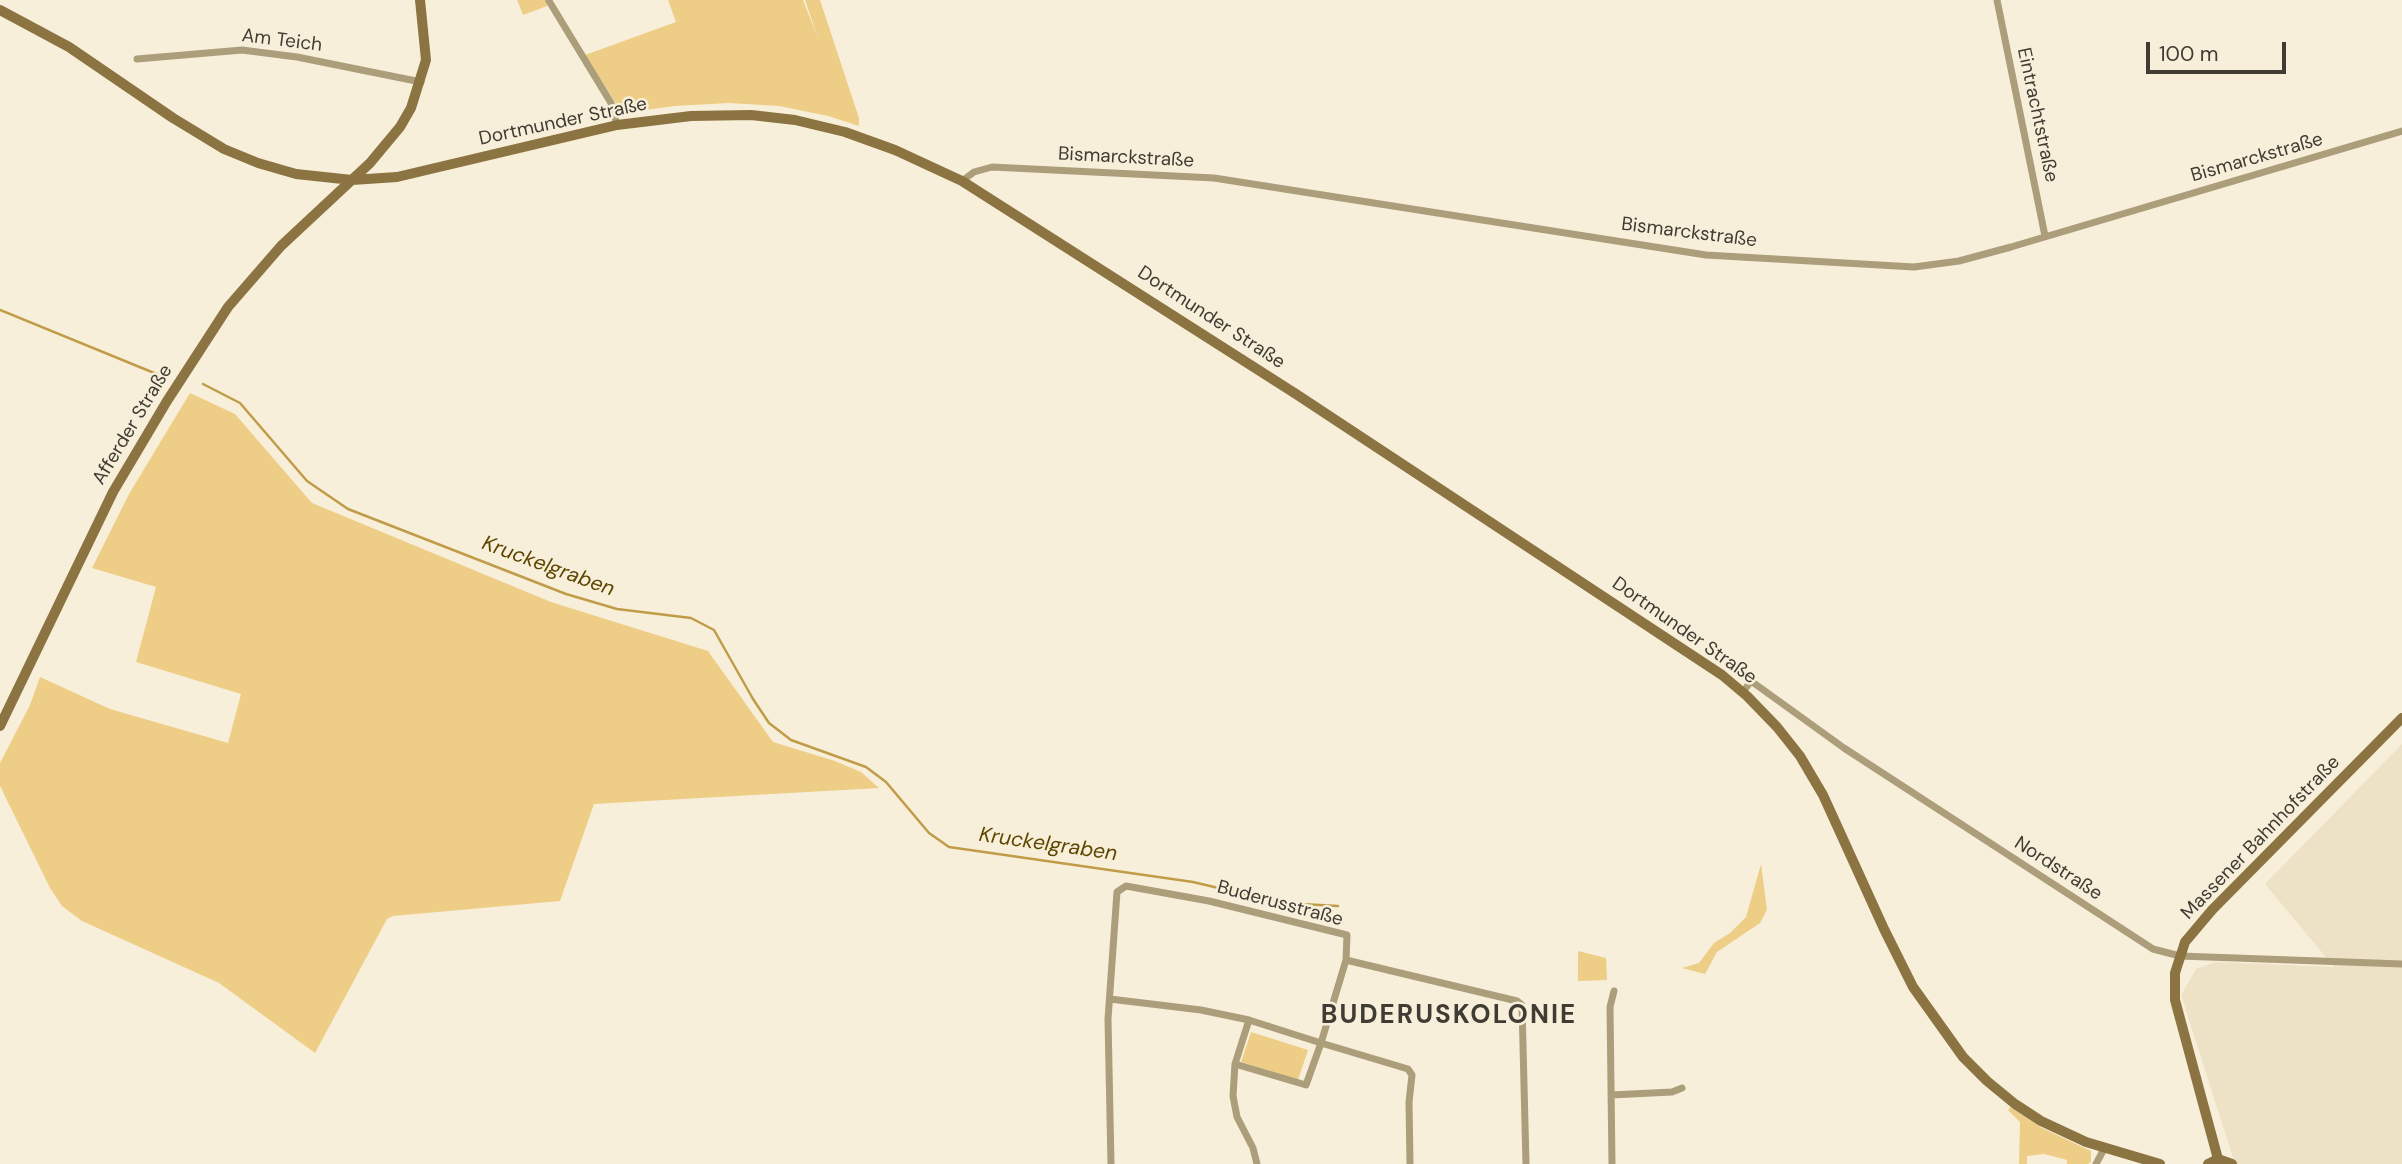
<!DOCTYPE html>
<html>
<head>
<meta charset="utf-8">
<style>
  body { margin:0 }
  #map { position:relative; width:2402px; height:1164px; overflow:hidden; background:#f8efda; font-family:"DM Sans",sans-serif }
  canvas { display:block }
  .scale { position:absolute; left:2146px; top:42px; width:140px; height:32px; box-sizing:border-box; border:4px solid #403c34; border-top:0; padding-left:9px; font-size:21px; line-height:24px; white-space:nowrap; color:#403c34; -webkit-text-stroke:5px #f8efda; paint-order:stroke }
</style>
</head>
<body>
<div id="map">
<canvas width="2402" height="1164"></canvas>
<div class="scale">100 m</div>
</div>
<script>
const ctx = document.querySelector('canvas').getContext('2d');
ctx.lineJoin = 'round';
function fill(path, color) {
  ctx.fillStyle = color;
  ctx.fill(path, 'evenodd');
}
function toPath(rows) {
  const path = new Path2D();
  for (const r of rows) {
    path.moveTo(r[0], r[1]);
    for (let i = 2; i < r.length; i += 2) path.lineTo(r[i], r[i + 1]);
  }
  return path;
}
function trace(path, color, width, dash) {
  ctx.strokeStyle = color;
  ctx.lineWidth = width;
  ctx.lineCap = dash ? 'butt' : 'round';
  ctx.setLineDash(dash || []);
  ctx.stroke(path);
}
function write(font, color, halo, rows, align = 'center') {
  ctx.font = font + ' "DM Sans",sans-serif';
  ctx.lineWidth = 5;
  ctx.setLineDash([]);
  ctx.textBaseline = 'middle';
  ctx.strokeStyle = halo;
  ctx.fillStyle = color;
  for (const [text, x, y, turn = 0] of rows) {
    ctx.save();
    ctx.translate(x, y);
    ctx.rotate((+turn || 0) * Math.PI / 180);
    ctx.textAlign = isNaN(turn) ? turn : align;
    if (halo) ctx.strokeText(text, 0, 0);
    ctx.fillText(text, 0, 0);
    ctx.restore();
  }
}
fill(toPath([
  [2402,744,2402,1164,2235,1164,2181,995,2196,969,2216,962,2334,967,2265,884]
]), '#eee2c6');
fill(toPath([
  [517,0,546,0,547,6,523,15],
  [668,0,803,0,818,38,805,0,820,0,859,118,859,126,828,116,779,106,729,103,675,106,622,113,585,55,676,22],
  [190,393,235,414,312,503,551,602,708,651,773,742,835,761,861,772,879,788,594,804,560,901,393,916,387,919,315,1053,219,983,82,921,62,906,50,888,0,786,0,763,30,705,40,677,110,709,228,743,241,694,136,662,156,587,92,568,129,494],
  [1761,864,1767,910,1760,923,1717,952,1705,974,1682,968,1699,963,1714,943,1730,933,1746,917],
  [1578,951,1606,958,1607,980,1578,981],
  [1251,1032,1308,1050,1298,1080,1241,1062],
  [2010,1107,2042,1128,2091,1151,2091,1162,2088,1164,2067,1164,2067,1160,2044,1154,2027,1156,2027,1164,2019,1164,2020,1122,2008,1110]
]), '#eece87');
trace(toPath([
  [0,310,164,377],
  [203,384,240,403,307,481,348,509,566,594,617,609,691,618,714,630,753,699,769,723,791,740,866,767,886,782,929,833,949,847,1193,882,1282,903,1338,906]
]), '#c09c48', 2.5);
trace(toPath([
  [1997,0,2045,236],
  [549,1,611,103,617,125],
  [137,59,242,50,297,57,421,82],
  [962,181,974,172,992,167,1214,178,1706,255,1914,267,1959,261,2011,247,2402,131],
  [1743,692,1751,681,1844,748,2153,949,2180,956,2402,964],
  [1346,960,1517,1001,1522,1005,1526,1164],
  [1110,999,1201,1010,1249,1020],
  [1235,1064,1306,1085,1321,1043,1408,1069,1412,1075,1409,1102,1410,1164],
  [1611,1095,1672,1092,1682,1088],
  [1111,1164,1108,1019,1117,892,1126,886,1209,901,1347,935,1346,960,1321,1043,1249,1020,1235,1064,1233,1096,1237,1117,1253,1148,1257,1164],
  [1612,1164,1610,1007,1614,991],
  [2096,1164,2104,1149]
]), '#ac9d7b', 7);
trace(toPath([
  [0,10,69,47,173,118,224,149,258,163,296,174,352,180,397,177,617,125,691,116,751,115,795,120,845,132,895,150,962,181,1296,394,1722,675,1747,696,1777,727,1800,756,1823,795,1884,929,1913,987,1963,1057,1987,1081,2015,1104,2041,1121,2086,1142,2160,1164],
  [0,726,113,492,167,401,228,307,281,246,370,163,400,127,411,108,426,60,420,0],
  [2218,1159,2175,1000,2175,973,2185,942,2212,910,2402,718],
  [2208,1164,2218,1159,2232,1164]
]), '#8b7441', 10);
write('19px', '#403c34', '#f8efda', [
  ["Am Teich",282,41,7],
  ["Eintrachtstraße",2037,115,78],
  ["Dortmunder Straße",563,122,-12],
  ["Bismarckstraße",1126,158,3],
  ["Bismarckstraße",2257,158,-16],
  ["Bismarckstraße",1689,233,7],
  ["Dortmunder Straße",1211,318,33],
  ["Afferder Straße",133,425,-59],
  ["Dortmunder Straße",1684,631,35],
  ["Massener Bahnhofstraße",2261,838,-46],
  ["Nordstraße",2058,869,33],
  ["Buderusstraße",1280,904,15]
]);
write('italic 21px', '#5f4600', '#f8efda', [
  ["Kruckelgraben",548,567,20],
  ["Kruckelgraben",1048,845,8]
]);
ctx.letterSpacing = '2px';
write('bold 26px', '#403c34', '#f8efda', [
  ["BUDERUSKOLONIE",1449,1016]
]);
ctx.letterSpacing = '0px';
</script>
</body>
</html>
